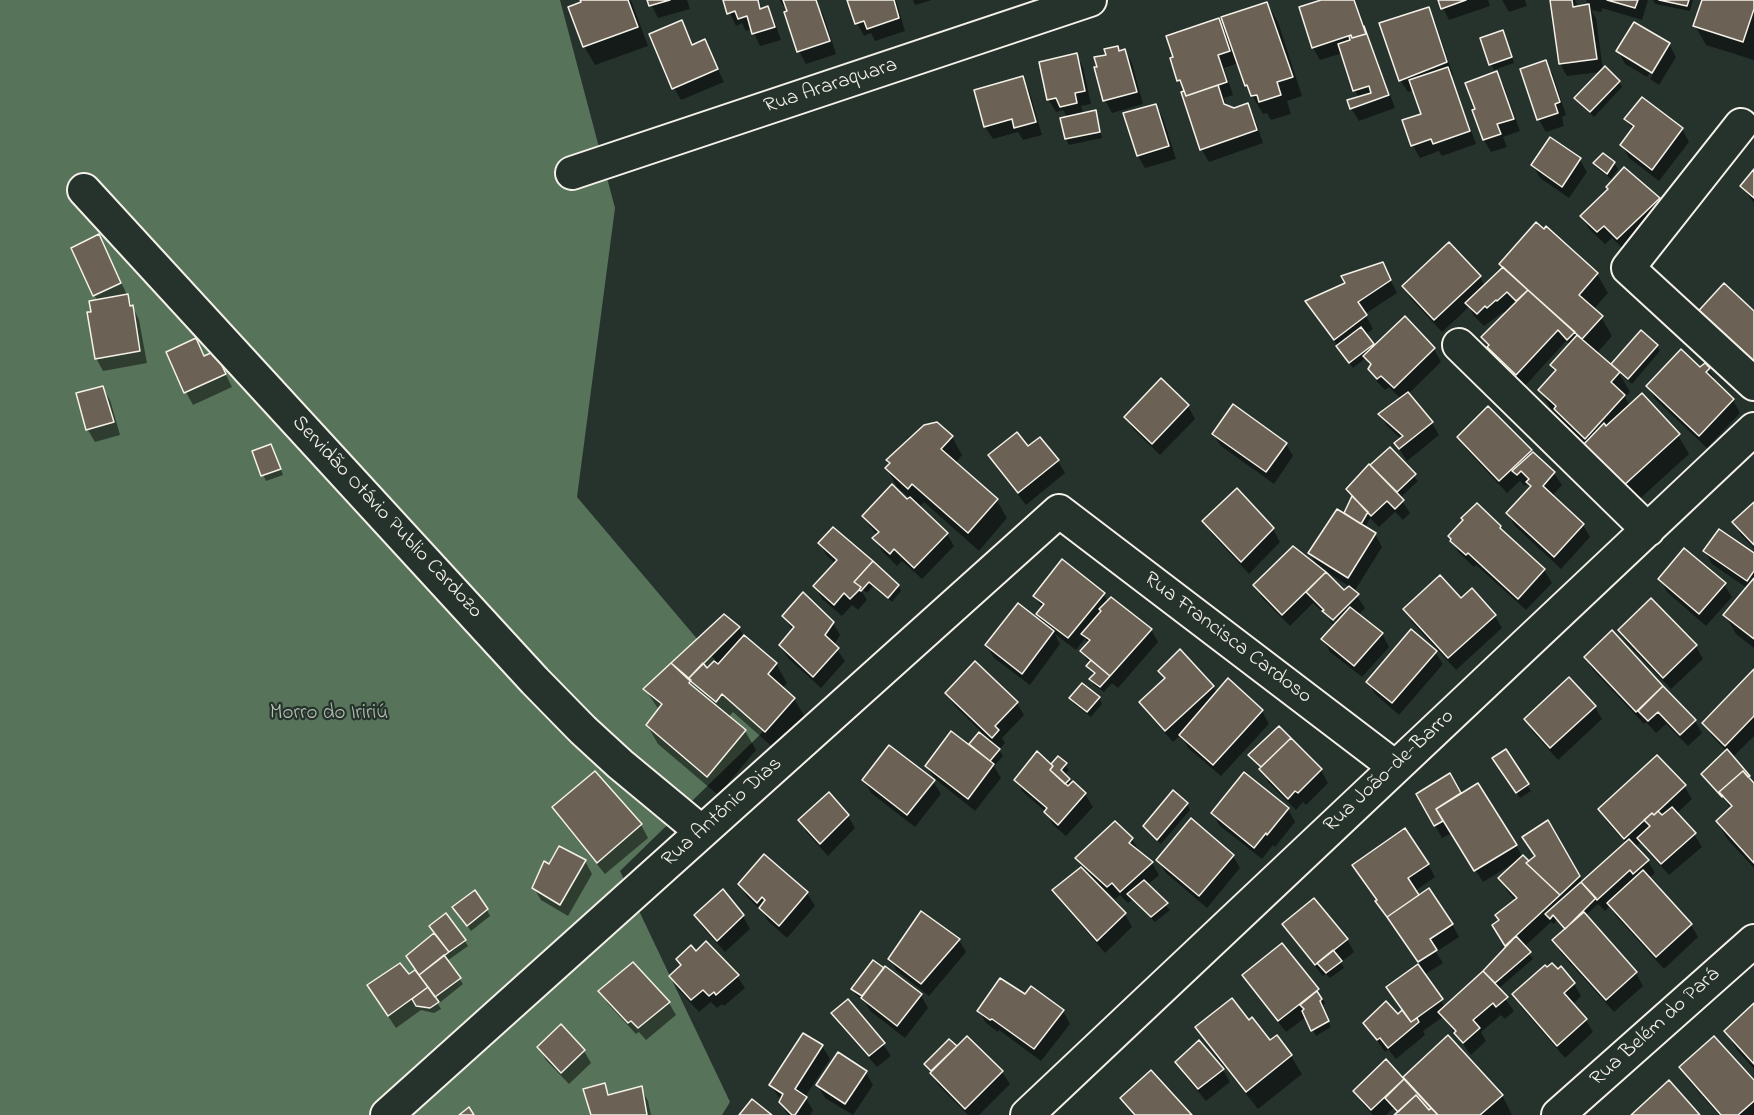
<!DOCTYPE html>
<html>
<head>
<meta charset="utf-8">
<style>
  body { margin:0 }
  canvas { display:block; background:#26332d }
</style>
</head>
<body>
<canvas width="1754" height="1115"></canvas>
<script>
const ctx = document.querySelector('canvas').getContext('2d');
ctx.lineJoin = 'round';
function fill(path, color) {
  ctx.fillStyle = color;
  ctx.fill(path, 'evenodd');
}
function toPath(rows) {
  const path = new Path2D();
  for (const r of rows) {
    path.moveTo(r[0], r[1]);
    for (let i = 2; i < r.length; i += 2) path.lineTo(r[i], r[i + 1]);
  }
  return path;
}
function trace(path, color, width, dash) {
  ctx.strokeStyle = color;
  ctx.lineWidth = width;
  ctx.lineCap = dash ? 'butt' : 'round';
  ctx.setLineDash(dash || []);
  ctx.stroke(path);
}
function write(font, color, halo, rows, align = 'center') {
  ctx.font = font + ' "Indie Flower",sans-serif';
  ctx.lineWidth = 4.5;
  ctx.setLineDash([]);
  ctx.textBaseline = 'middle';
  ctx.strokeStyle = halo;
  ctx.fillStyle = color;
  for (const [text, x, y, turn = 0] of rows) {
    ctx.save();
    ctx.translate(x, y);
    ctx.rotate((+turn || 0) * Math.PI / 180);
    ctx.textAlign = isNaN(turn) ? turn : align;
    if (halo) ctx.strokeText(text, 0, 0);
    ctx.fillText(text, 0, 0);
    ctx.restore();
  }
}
fill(toPath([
  [0,0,560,0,615,208,577,497,770,725,620,871,730,1102,722,1115,0,1115]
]), '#57735a');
fill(toPath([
  [582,0,631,0,648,46,595,65,584,46],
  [649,0,687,0,690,9,658,18],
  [724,0,759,0,762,9,767,7,774,20,781,40,760,46,752,29,746,31,742,23,736,26],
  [780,0,814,0,823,14,836,54,806,64,799,51,786,5,783,6],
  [849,0,896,0,905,31,875,41,871,33,864,36,857,23],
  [913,0,932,0,915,5],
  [1326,0,1355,0,1395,108,1359,121,1351,108,1359,98,1355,90,1343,53,1320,60,1313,48,1301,8],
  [1439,0,1488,0,1490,6,1449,20],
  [1502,0,1525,0,1527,6,1509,12],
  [1551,0,1575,0,1578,7,1589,6,1586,0,1648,0,1642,20,1602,8,1601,12,1591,10,1596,18,1603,70,1619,81,1622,87,1594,117,1580,104,1576,98,1601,72,1567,76,1560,64],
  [1653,0,1693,0,1690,11,1655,4],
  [1703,0,1754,0,1754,60,1706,45,1695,26],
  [1267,3,1278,22,1302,96,1287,101,1291,114,1271,120,1267,113,1263,114,1246,85,1239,63,1224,68,1233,95,1224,98,1227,107,1234,110,1247,105,1254,117,1263,143,1209,162,1202,150,1183,93,1185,92,1179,80,1219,20,1227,35],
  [1428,9,1435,21,1453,75,1451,76,1476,144,1442,156,1439,151,1420,158,1413,146,1404,121,1423,115,1414,90,1408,92,1400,80],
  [681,22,693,46,704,41,724,82,681,100,674,88],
  [1503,32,1514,63,1494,70,1491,64],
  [1669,44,1676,57,1659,85,1650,79,1668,48,1665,48,1647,77,1625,64,1618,51],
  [1117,48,1120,52,1125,51,1132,63,1143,104,1112,113,1105,100,1107,56],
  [1076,55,1083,67,1091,104,1081,106,1083,114,1095,112,1098,118,1102,138,1069,145,1066,139,1062,119,1068,118,1063,110,1056,112,1048,99],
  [1546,62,1553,75,1566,115,1562,117,1564,126,1546,132,1539,120,1522,70],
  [1497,73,1504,86,1520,131,1503,137,1507,147,1491,152,1484,140,1474,111],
  [1022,77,1029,90,1042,135,1023,140,1018,132,993,139,985,127,975,91],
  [1156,105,1163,118,1176,159,1145,168,1138,156,1125,114],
  [1626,119,1682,129,1689,142,1659,181,1629,158,1622,145,1633,130],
  [1580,160,1587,172,1569,198,1540,178,1533,165],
  [1595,163,1614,163,1618,169,1611,179,1598,169],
  [1754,172,1754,203,1742,186],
  [1659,199,1666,211,1625,251,1612,238,1605,244,1589,229,1582,216],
  [99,236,139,320,147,363,103,371,96,358,92,313,98,301,94,295],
  [1449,244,1480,277,1485,286,1597,274,1608,293,1593,310,1601,317,1612,336,1597,353,1611,366,1641,332,1657,346,1660,351,1632,384,1619,373,1630,392,1625,397,1630,406,1678,435,1689,454,1633,505,1585,446,1566,428,1559,417,1551,409,1540,390,1557,372,1552,365,1570,345,1566,341,1524,387,1496,359,1482,337,1506,314,1503,312,1484,326,1474,316,1469,307,1442,332,1411,299,1404,287],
  [1382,263,1397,293,1365,314,1373,329,1365,335,1374,347,1405,318,1434,349,1441,362,1408,394,1432,423,1439,435,1407,461,1396,444,1401,439,1387,426,1380,414,1401,399,1389,387,1385,390,1377,382,1366,358,1353,368,1307,302,1347,284],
  [1724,286,1754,313,1754,369,1737,370],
  [196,340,205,357,215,353,232,387,193,405,186,392],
  [1700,369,1708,369,1716,381,1714,383,1733,400,1740,413,1707,448,1655,399,1648,386],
  [1161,380,1188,406,1195,419,1160,455,1133,429,1126,417],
  [103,388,110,400,120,435,95,442,88,430,78,394],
  [1213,434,1286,444,1293,456,1274,484,1221,446],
  [952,437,962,455,955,464,996,499,1007,518,979,551,924,502,919,508,947,534,954,546,922,579,902,561,897,566,882,551,874,538,878,535,871,528,863,516,910,498,897,487,887,469,890,465,887,461],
  [1458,437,1531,451,1554,473,1562,485,1552,496,1583,525,1590,537,1561,569,1515,526,1507,513,1531,487,1529,483,1525,486,1520,481,1507,493,1466,449],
  [1028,448,1058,461,1065,473,1026,505,997,468,990,456],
  [1390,449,1418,481,1400,498,1410,513,1403,520,1395,512,1379,527,1370,518,1365,528,1375,534,1382,547,1354,592,1365,608,1358,615,1382,634,1389,647,1362,677,1330,652,1323,639,1334,626,1328,618,1338,626,1340,624,1323,610,1326,615,1313,603,1290,626,1262,598,1255,585,1317,566,1310,553,1349,518,1346,513,1353,498,1348,489],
  [1321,568,1350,587,1344,592,1320,569],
  [274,451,283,475,266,481,253,452],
  [1237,490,1273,529,1280,542,1249,574,1211,533,1204,521],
  [1754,504,1754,548,1741,535,1734,522],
  [1500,527,1505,535,1544,570,1552,583,1526,610,1476,565,1474,567,1459,553,1452,541],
  [820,543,898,585,901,591,892,602,873,586,867,593,860,588,867,600,858,610,852,605,842,616,822,599,815,586,836,564,827,556],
  [1705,551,1754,555,1754,648,1736,634,1725,615,1747,588,1712,564],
  [1660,579,1724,584,1732,597,1706,626,1667,592],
  [1103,594,1108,602,1151,630,1158,642,1118,688,1112,683,1104,692,1094,685,1091,679,1095,675,1088,666,1089,663,1082,652,1088,644,1085,638,1076,650,1055,634,1060,644,1030,685,994,658,987,646,1043,624,1037,614,1042,608,1035,596],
  [1651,600,1696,646,1703,659,1671,689,1627,643,1619,631],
  [1405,609,1495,616,1502,628,1456,670,1412,622],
  [724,616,739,628,744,637,776,664,787,683,782,689,794,699,805,717,776,750,733,712,728,718,745,731,756,750,718,795,658,744,647,725,659,710,645,689],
  [784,616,833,623,840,635,834,645,845,661,821,688,788,658,780,646,793,631],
  [1612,632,1695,721,1702,733,1688,746,1666,724,1656,733,1646,722,1644,724,1593,670,1585,657],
  [1435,652,1443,664,1399,715,1375,694,1368,682],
  [1160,671,1213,687,1217,693,1262,711,1269,724,1221,776,1188,748,1181,735,1173,742,1148,714,1141,702,1165,680],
  [1754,671,1754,736,1732,758,1754,786,1754,868,1728,840,1717,822,1731,810,1724,797,1722,798,1702,774,1727,752,1712,736,1704,723],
  [947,693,1017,703,1024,715,1002,738,1005,743,999,750,1003,756,994,766,1001,778,975,811,934,778,926,766,974,750,971,745,981,732,954,705],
  [1071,698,1099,698,1102,704,1091,717,1074,704],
  [1595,707,1602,719,1558,760,1533,732,1526,720],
  [1279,728,1321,770,1328,783,1306,805,1303,802,1296,810,1268,782,1262,769,1250,755],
  [1058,758,1069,770,1065,775,1072,784,1073,783,1085,794,1093,807,1066,836,1053,825,1046,812,1023,792,1016,780,1051,766],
  [1498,764,1527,785,1531,791,1520,798],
  [595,773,641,825,648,838,605,874,561,820,554,808],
  [1450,775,1461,795,1516,845,1523,858,1529,863,1536,857,1547,823,1583,883,1626,843,1607,822,1600,809,1684,786,1692,799,1676,814,1694,834,1702,847,1669,875,1646,850,1641,842,1635,847,1648,861,1655,873,1648,879,1691,925,1698,937,1664,969,1616,916,1610,906,1605,911,1598,904,1585,916,1636,973,1643,986,1614,1012,1561,953,1554,940,1566,930,1557,920,1554,924,1551,922,1524,947,1533,959,1498,989,1514,1011,1505,1019,1501,1015,1481,1032,1486,1041,1471,1055,1443,1017,1423,1031,1425,1035,1396,1059,1388,1049,1385,1052,1365,1023,1398,1016,1403,1011,1388,987,1420,965,1361,878,1428,864,1435,877,1415,891,1419,897,1452,924,1459,937,1436,952,1443,963,1424,975,1445,1007,1485,972,1507,948,1494,925,1500,921,1516,901,1507,891,1500,878,1515,864,1514,863,1483,882,1452,833,1442,838,1418,795],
  [864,780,933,781,941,794,915,827,871,793],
  [1173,792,1187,804,1190,810,1161,844,1148,832,1145,827],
  [1288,809,1295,822,1275,847,1273,845,1262,859,1220,826,1213,814],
  [848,816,855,828,828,856,807,833,800,820],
  [1132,839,1139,851,1152,863,1159,875,1147,885,1170,910,1155,922,1132,900,1128,903,1120,895,1115,899,1103,888,1101,890,1125,914,1132,927,1105,953,1062,903,1054,891,1082,868,1077,858],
  [765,856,807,893,815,906,787,938,768,921,763,912,747,897,740,884],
  [1233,856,1240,868,1207,908,1165,872,1158,860],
  [585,861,592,874,568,916,541,900,534,888,550,866],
  [723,891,743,916,750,929,725,952,703,928,696,915],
  [487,910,490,916,471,931,458,913],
  [1283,924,1347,939,1354,952,1341,962,1344,968,1330,978,1326,974,1323,976,1291,937],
  [436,934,464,940,468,946,447,961,463,984,438,1004,441,1009,434,1013,421,1010,396,1028,376,998,417,971,408,957],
  [959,940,966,952,929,996,897,971,890,959],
  [1282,945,1318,990,1325,1003,1322,1008,1331,1027,1316,1036,1306,1017,1286,1032,1251,988,1244,976],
  [695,953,737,976,745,988,724,1006,722,1004,717,1008,711,1002,699,1012,678,989,671,977],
  [874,962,921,995,928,1008,905,1038,870,1011,864,1000,856,995,853,989],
  [633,964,669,1003,676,1015,646,1040,639,1032,636,1034,608,1004,600,991],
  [1561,968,1574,984,1581,996,1572,1005,1586,1020,1593,1032,1565,1058,1521,1007,1514,995],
  [1025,996,1063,1011,1070,1024,1041,1061,999,1030,998,1032,986,1023,979,1011],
  [1754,1005,1754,1069,1737,1050,1726,1031],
  [833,1013,883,1044,891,1056,877,1067,840,1025],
  [1249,1022,1269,1042,1291,1056,1302,1074,1258,1109,1223,1065,1221,1066,1230,1082,1206,1101,1184,1075,1177,1062,1219,1065,1221,1063,1208,1046,1197,1028],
  [803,1035,822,1046,830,1059,805,1097,813,1110,810,1115,788,1115,780,1102,781,1100,771,1086],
  [1448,1037,1502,1095,1512,1115,1396,1115,1398,1113,1394,1108,1386,1115,1373,1115,1362,1103,1355,1091,1403,1079],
  [1414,1087,1433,1107,1433,1109,1430,1109,1412,1089],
  [967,1038,1002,1072,1010,1084,979,1115,968,1115,939,1086,926,1064,949,1041,957,1048],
  [539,1047,584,1051,591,1063,569,1084,546,1060],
  [1681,1068,1754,1083,1754,1115,1719,1115,1688,1080],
  [865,1072,873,1085,853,1115,825,1098,818,1086],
  [604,1085,610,1096,641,1088,648,1101,651,1115,592,1115]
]), '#0007');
const building = toPath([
  [580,0,628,0,638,27,583,47,568,7,581,2,580,0],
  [647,0,670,0,649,6,647,0],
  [723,0,758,0,760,9,768,6,775,27,752,34,747,16,738,19,735,11,727,14,723,0],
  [783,0,816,0,830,41,797,52,784,12,787,11,783,0],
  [847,0,894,0,899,18,867,29,864,21,855,24,847,0],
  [1321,0,1354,0,1366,34,1352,38,1351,35,1312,48,1299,7,1321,0],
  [1438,0,1466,0,1441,9,1438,0],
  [1550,0,1572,0,1573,7,1589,4,1597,59,1559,64,1550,0],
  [1607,0,1638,0,1635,8,1607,0],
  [1659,0,1689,0,1687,6,1659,0],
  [1702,0,1754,0,1754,9,1743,42,1693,26,1702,0],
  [1267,2,1293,77,1277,82,1281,95,1259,102,1257,95,1251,96,1247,85,1245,86,1221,17,1267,2],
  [1429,7,1447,62,1399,81,1379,23,1429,7],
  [1219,18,1230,51,1218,55,1227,82,1186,96,1180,80,1177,81,1170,58,1173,57,1166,36,1219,18],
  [682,20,692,45,705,39,718,69,672,89,649,34,682,20],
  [1634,22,1670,43,1652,73,1616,51,1634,22],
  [1364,26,1389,95,1350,109,1347,100,1371,93,1369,86,1353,91,1338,44,1350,40,1349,36,1351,35,1352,38,1366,34,1364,26],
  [1503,30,1512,57,1489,65,1480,38,1503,30],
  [1118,46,1119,51,1125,49,1137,92,1103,101,1094,67,1097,67,1094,57,1106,55,1104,49,1118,46],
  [1077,53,1085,91,1075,93,1077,103,1060,107,1056,98,1047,100,1039,62,1077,53],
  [1546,60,1560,102,1555,104,1558,113,1537,120,1520,69,1546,60],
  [1605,66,1620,81,1590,112,1574,98,1605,66],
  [1448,67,1470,131,1433,144,1431,139,1411,146,1402,120,1421,114,1409,80,1448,67],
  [1497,71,1514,119,1497,124,1501,134,1483,140,1472,110,1475,109,1465,83,1497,71],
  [1023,76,1036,122,1014,128,1012,119,984,127,974,90,1023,76],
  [1218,85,1224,104,1234,108,1248,103,1257,130,1200,150,1181,92,1184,91,1186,96,1218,85],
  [1642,97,1683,128,1652,170,1620,145,1634,126,1624,119,1642,97],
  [1156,104,1169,146,1137,156,1123,113,1156,104],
  [1096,110,1100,132,1065,139,1060,118,1096,110],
  [1550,137,1581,158,1562,187,1531,165,1550,137],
  [1603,153,1615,162,1607,174,1593,163,1603,153],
  [1624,167,1660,198,1617,239,1604,226,1597,232,1580,216,1608,189,1606,187,1624,167],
  [1754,169,1754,198,1740,186,1754,169],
  [1536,222,1544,229,1546,226,1598,273,1579,295,1603,316,1582,339,1499,264,1536,222],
  [99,234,121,283,93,296,71,248,99,234],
  [1449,242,1481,276,1434,320,1402,286,1449,242],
  [1383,262,1391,280,1358,302,1367,315,1334,340,1305,301,1345,283,1341,276,1383,262],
  [1503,267,1528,290,1516,301,1507,292,1497,301,1496,300,1487,308,1485,306,1477,314,1465,303,1503,267],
  [1724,283,1754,311,1754,362,1734,343,1726,353,1692,318,1724,283],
  [1528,290,1575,332,1567,340,1558,330,1516,375,1487,347,1489,345,1481,337,1528,290],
  [128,294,130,306,133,305,140,351,95,359,87,312,91,312,89,301,128,294],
  [1405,316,1435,348,1394,388,1381,376,1377,379,1368,369,1371,364,1363,356,1405,316],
  [1361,327,1374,344,1349,363,1336,346,1361,327],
  [1641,330,1658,345,1628,379,1611,364,1641,330],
  [1577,335,1620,372,1611,382,1625,395,1585,439,1554,409,1556,406,1538,390,1556,370,1550,365,1577,335],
  [196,338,204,356,215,351,226,374,184,393,166,352,196,338],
  [1681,349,1700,367,1705,363,1710,368,1706,372,1734,399,1699,436,1646,386,1681,349],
  [1161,378,1189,405,1152,444,1124,417,1161,378],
  [103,386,114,422,86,430,76,393,103,386],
  [1408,392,1433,422,1399,449,1394,443,1403,436,1378,414,1408,392],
  [1642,393,1680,434,1622,487,1583,445,1604,423,1606,426,1642,393],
  [1233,404,1287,443,1266,472,1212,434,1233,404],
  [1488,406,1532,450,1499,481,1457,437,1488,406],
  [937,422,953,436,941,449,998,499,968,533,912,484,908,489,885,468,890,463,886,460,924,425,937,422],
  [1017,432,1028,446,1040,437,1059,460,1018,493,988,455,1017,432],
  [271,444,281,469,261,476,252,451,271,444],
  [1390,447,1416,474,1397,492,1370,465,1390,447],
  [1533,452,1555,472,1543,486,1584,524,1554,557,1506,513,1531,486,1526,482,1529,479,1521,471,1517,475,1512,471,1533,452],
  [1369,464,1404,500,1395,509,1387,501,1371,516,1346,489,1369,464],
  [892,484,907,499,910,497,948,533,914,568,894,549,890,554,872,538,879,532,862,516,892,484],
  [1237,488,1274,528,1241,562,1202,521,1237,488],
  [1352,496,1368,512,1361,524,1344,513,1352,496],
  [1754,502,1754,545,1732,522,1754,502],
  [1477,503,1501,526,1500,528,1545,569,1518,599,1468,553,1466,555,1450,541,1451,539,1448,536,1463,520,1461,518,1477,503],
  [1337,509,1376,533,1348,578,1308,553,1337,509],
  [833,527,873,561,854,582,861,587,859,590,850,599,844,593,834,605,813,586,837,560,818,543,833,527],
  [1719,529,1754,553,1754,571,1747,581,1703,551,1719,529],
  [1293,546,1326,572,1282,615,1253,585,1293,546],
  [1684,548,1726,583,1699,614,1658,579,1684,548],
  [1062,559,1105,593,1068,638,1036,614,1044,604,1033,596,1062,559],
  [873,561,899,585,888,598,869,582,861,591,859,590,861,587,854,582,873,561],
  [1326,572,1344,590,1349,586,1359,594,1333,620,1322,611,1324,610,1306,592,1326,572],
  [1440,575,1461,598,1472,588,1496,615,1448,658,1403,609,1440,575],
  [1754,578,1754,639,1723,615,1754,578],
  [803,592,834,622,825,635,839,648,813,677,779,645,794,627,782,616,803,592],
  [1111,597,1152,629,1110,676,1080,651,1090,640,1081,634,1101,611,1099,609,1111,597],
  [1651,598,1697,645,1663,678,1618,630,1651,598],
  [1018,603,1054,631,1022,674,985,645,1018,603],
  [1350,607,1383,633,1354,666,1321,639,1350,607],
  [724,614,740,627,688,679,671,663,724,614],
  [1411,629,1437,651,1392,703,1366,682,1411,629],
  [1612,630,1663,686,1636,712,1584,657,1612,630],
  [744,635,777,663,768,674,795,698,765,732,722,694,716,702,688,679,703,663,707,668,714,661,718,664,744,635],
  [1180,649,1214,686,1165,731,1139,702,1165,678,1158,671,1180,649],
  [1091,660,1110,676,1100,687,1089,679,1095,673,1086,666,1091,660],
  [975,661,1018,702,995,726,999,730,992,738,945,693,975,661],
  [671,663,691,680,689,683,746,730,707,777,646,725,662,704,643,689,671,663],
  [1754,669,1754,716,1725,746,1702,723,1754,669],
  [1569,677,1596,706,1550,748,1524,719,1569,677],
  [1228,678,1263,710,1213,765,1179,735,1228,678],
  [1082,683,1100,697,1087,712,1069,698,1082,683],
  [1663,686,1696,720,1680,735,1658,712,1648,721,1638,711,1663,686],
  [1279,726,1291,738,1261,767,1248,755,1279,726],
  [951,731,994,764,968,799,925,766,951,731],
  [979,732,1000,749,990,761,969,744,979,732],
  [1291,738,1322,769,1298,793,1295,791,1288,799,1259,769,1291,738],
  [889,745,935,780,907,815,862,780,889,745],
  [1506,749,1529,784,1516,793,1492,758,1506,749],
  [1727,749,1750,776,1748,777,1743,771,1719,792,1723,796,1722,797,1701,774,1727,749],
  [1037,751,1053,766,1050,770,1068,786,1073,781,1086,793,1058,825,1044,812,1047,808,1014,780,1037,751],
  [1657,755,1686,785,1654,815,1652,813,1624,839,1598,809,1657,755],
  [1058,756,1067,763,1061,770,1070,779,1065,784,1050,770,1053,766,1051,764,1058,756],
  [595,771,642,824,597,863,552,807,595,771],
  [1743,771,1754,783,1754,863,1716,821,1732,806,1719,792,1743,771],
  [1244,772,1289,808,1267,835,1266,833,1254,848,1211,813,1244,772],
  [1450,773,1461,793,1436,809,1443,821,1434,826,1416,794,1450,773],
  [1478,783,1517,845,1474,871,1436,809,1478,783],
  [1173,790,1188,803,1157,840,1143,826,1173,790],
  [829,792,849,815,820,844,798,820,829,792],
  [1672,807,1696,833,1661,864,1637,838,1650,826,1644,820,1652,813,1654,815,1658,811,1662,815,1672,807],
  [1191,818,1234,855,1199,896,1156,860,1191,818],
  [1548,820,1580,876,1560,895,1526,863,1535,856,1522,837,1548,820],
  [1115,821,1133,838,1129,843,1153,862,1120,892,1112,883,1107,887,1075,858,1115,821],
  [1405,828,1429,864,1408,878,1419,895,1387,917,1375,901,1377,900,1352,865,1405,828],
  [1629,839,1649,860,1633,874,1630,870,1597,900,1581,882,1629,839],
  [559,846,586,860,560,905,532,888,544,861,549,864,559,846],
  [764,854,808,892,779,926,759,908,765,900,762,897,757,903,738,884,764,854],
  [1523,855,1529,861,1526,863,1560,895,1505,946,1492,925,1499,920,1495,915,1517,898,1498,878,1523,855],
  [1081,867,1126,913,1097,941,1052,890,1081,867],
  [1643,870,1692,924,1656,957,1607,903,1643,870],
  [1144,880,1168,903,1151,917,1127,894,1144,880],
  [1581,882,1596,898,1565,929,1553,915,1550,919,1545,914,1581,882],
  [1429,888,1453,924,1430,939,1437,950,1418,962,1387,917,1429,888],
  [723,889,744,915,717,941,694,915,723,889],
  [475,890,488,909,467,926,452,907,475,890],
  [1314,898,1348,939,1315,965,1282,924,1314,898],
  [921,911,960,939,921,984,888,959,921,911],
  [1584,912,1637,972,1606,1000,1552,940,1584,912],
  [446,913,466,940,449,952,429,926,446,913],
  [434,933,449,952,419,975,406,956,434,933],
  [1516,936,1531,952,1495,983,1483,971,1516,936],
  [706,941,739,975,716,995,714,992,709,996,703,990,691,1000,669,976,681,965,676,959,691,945,696,951,706,941],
  [1282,943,1319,989,1278,1021,1242,975,1282,943],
  [1333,950,1342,961,1326,973,1317,963,1333,950],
  [444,955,461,978,435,997,419,975,444,955],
  [873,960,884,968,862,996,851,989,873,960],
  [633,962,670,1002,638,1028,631,1021,628,1023,598,991,633,962],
  [400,963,409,974,415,970,428,987,388,1016,367,985,400,963],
  [1552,963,1558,969,1561,966,1575,983,1564,993,1587,1019,1557,1046,1512,994,1545,965,1547,967,1552,963],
  [1418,964,1443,999,1411,1022,1386,987,1418,964],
  [885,966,922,994,897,1026,861,998,885,966],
  [1483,971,1508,997,1496,1007,1493,1003,1473,1020,1480,1028,1463,1043,1454,1033,1456,1031,1438,1012,1483,971],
  [1000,978,1025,994,1031,986,1064,1010,1034,1049,992,1019,990,1020,977,1011,1000,978],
  [428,987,439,1002,430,1008,416,1006,412,999,428,987],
  [1317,991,1322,999,1320,1001,1329,1021,1311,1031,1302,1011,1304,1009,1300,1005,1317,991],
  [1232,998,1249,1020,1252,1017,1270,1040,1277,1035,1292,1055,1246,1092,1195,1027,1232,998],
  [848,999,885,1043,869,1056,831,1013,848,999],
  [1386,1001,1398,1014,1402,1010,1411,1022,1417,1018,1419,1022,1388,1048,1380,1038,1377,1040,1363,1023,1386,1001],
  [1754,1003,1754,1064,1724,1031,1754,1003],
  [561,1024,585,1050,561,1073,537,1047,561,1024],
  [803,1033,823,1045,795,1089,807,1097,795,1115,792,1115,779,1102,783,1094,769,1085,803,1033],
  [1448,1035,1503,1095,1480,1115,1438,1115,1403,1077,1448,1035],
  [967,1036,1003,1071,965,1109,930,1073,967,1036],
  [1714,1036,1754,1080,1754,1101,1738,1115,1721,1115,1679,1067,1714,1036],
  [949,1039,957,1046,931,1071,924,1064,949,1039],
  [1199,1040,1224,1069,1198,1089,1175,1062,1199,1040],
  [838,1052,867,1071,845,1104,816,1085,838,1052],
  [1386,1059,1404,1079,1371,1110,1353,1091,1386,1059],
  [1151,1070,1192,1115,1135,1115,1120,1098,1151,1070],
  [1404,1079,1431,1108,1429,1110,1416,1095,1398,1112,1385,1098,1404,1079],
  [1669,1080,1700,1115,1631,1115,1669,1080],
  [605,1083,608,1095,642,1086,647,1115,591,1115,583,1089,605,1083],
  [1416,1095,1429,1110,1431,1108,1438,1115,1394,1115,1416,1095],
  [752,1099,772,1115,739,1115,752,1099],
  [469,1107,474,1115,459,1115,469,1107]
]);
fill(building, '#6b6255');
trace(building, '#f4f1e8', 1.5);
const minor = toPath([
  [1741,125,1628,268,1754,384],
  [572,173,1090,0],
  [84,190,535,681,583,730,620,764,702,832],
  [1459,345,1648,530],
  [387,1115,1059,511,1395,767],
  [1027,1115,1754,429],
  [1558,1115,1754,941]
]);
trace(minor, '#f4f1e8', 36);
trace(minor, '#26332d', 32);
write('21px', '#f4f1e8', '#26332d', [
  ["Rua Araraquara",831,87,-18],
  ["Servidão Otávio Publio Cardozo",386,518,47],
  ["Rua Francisca Cardoso",1227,639,37],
  ["Rua João-de-Barro",1390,772,-43],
  ["Rua Antônio Dias",723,813,-42],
  ["Rua Belém do Pará",1656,1028,-42]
]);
write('21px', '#b5bfaf', '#26332d', [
  ["Morro do Iririú",329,715]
]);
</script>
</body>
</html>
